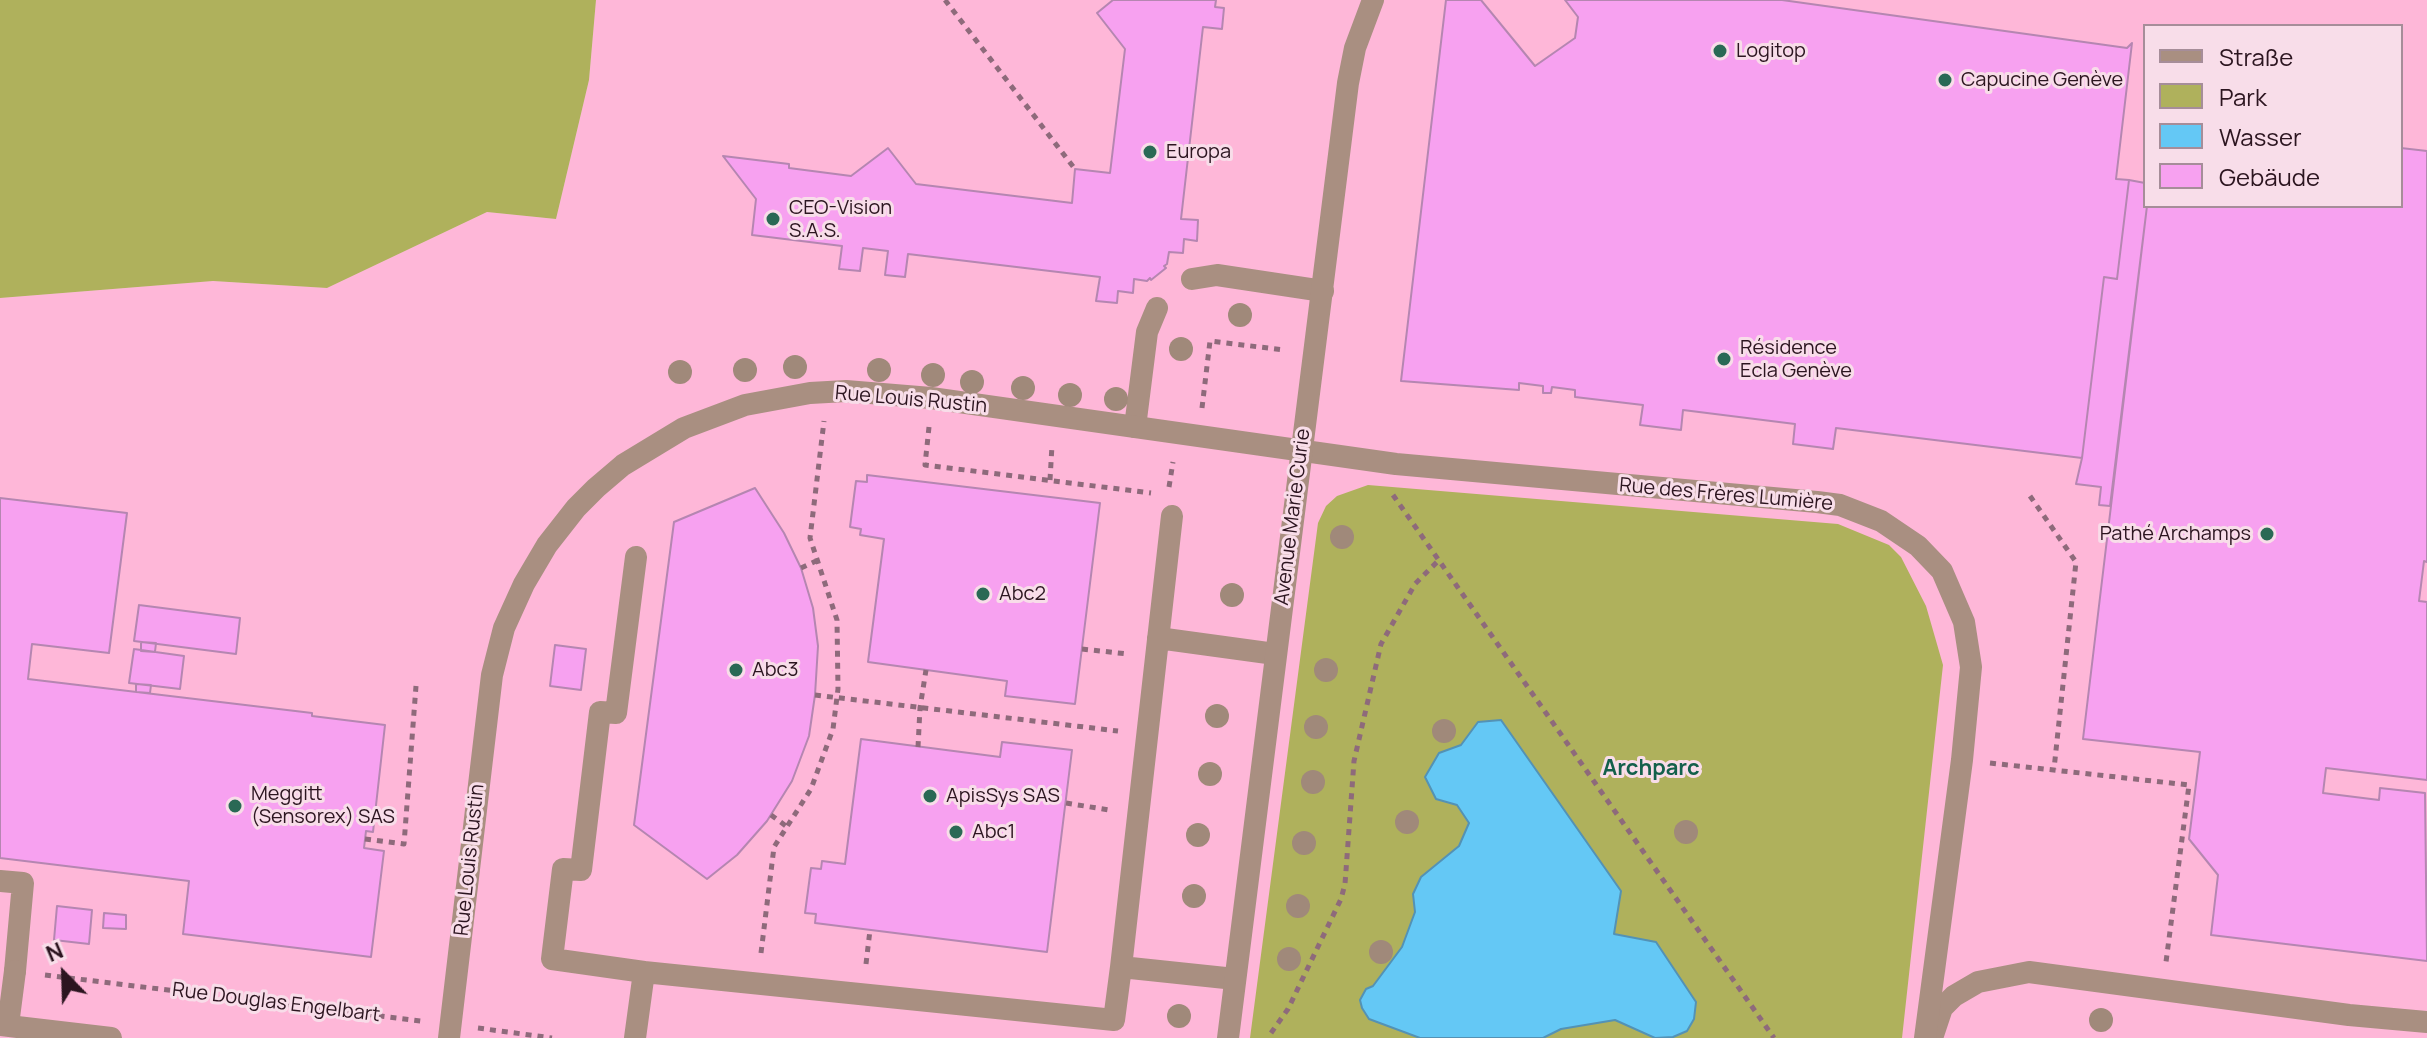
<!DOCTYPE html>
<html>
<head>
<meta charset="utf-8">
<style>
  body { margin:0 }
  #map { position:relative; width:2427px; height:1038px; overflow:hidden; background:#fbc8df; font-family:Manrope,sans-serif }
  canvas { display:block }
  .legend { position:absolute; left:2143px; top:24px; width:260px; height:184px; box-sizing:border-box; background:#f8dde9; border:2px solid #a68d99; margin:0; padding:10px 14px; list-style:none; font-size:24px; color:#2c1520 }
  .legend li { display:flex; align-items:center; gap:16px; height:40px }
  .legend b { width:40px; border:2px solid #a68d99 }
  .north { position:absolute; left:24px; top:934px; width:80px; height:80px; -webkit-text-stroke:6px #f8dde9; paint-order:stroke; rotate:337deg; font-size:22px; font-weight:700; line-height:32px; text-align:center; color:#2c1520 }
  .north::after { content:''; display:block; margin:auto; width:28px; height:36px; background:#2c1520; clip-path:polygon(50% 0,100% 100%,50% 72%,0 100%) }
</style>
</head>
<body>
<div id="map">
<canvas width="2427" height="1038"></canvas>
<ul class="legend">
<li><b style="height:10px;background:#a98f81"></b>Straße</li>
<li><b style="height:22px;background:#afb15c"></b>Park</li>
<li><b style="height:22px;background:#64c8f5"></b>Wasser</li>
<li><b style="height:22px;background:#f7a1f0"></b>Gebäude</li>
</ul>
<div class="north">N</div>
</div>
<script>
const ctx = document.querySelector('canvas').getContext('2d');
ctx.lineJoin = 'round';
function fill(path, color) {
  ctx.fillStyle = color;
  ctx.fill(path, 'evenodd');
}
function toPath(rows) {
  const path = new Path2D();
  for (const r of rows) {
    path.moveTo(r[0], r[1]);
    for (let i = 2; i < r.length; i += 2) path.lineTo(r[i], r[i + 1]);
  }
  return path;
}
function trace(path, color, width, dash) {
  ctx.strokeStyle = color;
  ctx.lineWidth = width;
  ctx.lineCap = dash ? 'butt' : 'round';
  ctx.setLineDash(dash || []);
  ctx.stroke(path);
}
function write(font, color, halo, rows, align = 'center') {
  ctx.font = font + ' Manrope,sans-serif';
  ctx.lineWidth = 6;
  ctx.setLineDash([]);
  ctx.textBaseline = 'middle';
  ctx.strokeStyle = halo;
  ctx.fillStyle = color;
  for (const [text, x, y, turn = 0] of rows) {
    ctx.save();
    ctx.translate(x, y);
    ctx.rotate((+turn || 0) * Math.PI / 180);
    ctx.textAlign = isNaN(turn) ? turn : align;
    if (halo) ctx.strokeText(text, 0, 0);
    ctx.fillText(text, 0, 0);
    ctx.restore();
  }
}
fill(toPath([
  [596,0,2427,0,2427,1038,0,1038,0,298,213,281,327,288,487,212,556,219,589,80],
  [2145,26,2401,26,2401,206,2145,206]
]), '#feb7d8');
fill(toPath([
  [0,0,596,0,589,80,556,219,487,212,327,288,213,281,0,298],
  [1368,485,1838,524,1889,545,1901,557,1926,606,1943,665,1902,1038,1250,1038,1318,523,1326,506,1337,496]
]), '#afb15c');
const water = toPath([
  [1501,720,1621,891,1614,934,1656,942,1696,1002,1694,1019,1687,1031,1673,1037,1655,1038,1615,1020,1561,1029,1543,1038,1420,1038,1369,1019,1362,1008,1360,1000,1366,989,1373,986,1402,947,1415,912,1413,894,1421,877,1459,846,1469,823,1457,805,1436,799,1425,777,1439,753,1461,745,1478,722,1501,720]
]);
fill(water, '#64c8f5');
trace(water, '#5392b5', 2);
const building = toPath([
  [1113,0,1216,0,1215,7,1224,8,1222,29,1203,27,1181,219,1198,220,1197,241,1184,239,1183,253,1169,252,1167,264,1164,266,1166,268,1151,280,1150,278,1147,281,1134,279,1133,293,1118,291,1117,303,1096,301,1100,277,908,254,905,277,885,275,888,251,863,248,860,271,839,269,842,246,752,235,756,199,723,156,789,164,789,168,851,176,888,148,916,184,1072,203,1075,169,1110,173,1125,49,1097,13,1113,0],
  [1446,0,1481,0,1535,66,1575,38,1578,17,1565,0,1782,0,2127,48,2132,43,2116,179,2129,180,2117,279,2104,277,2082,458,1836,428,1833,449,1793,444,1795,424,1683,410,1681,430,1640,425,1643,405,1575,397,1575,390,1552,387,1551,393,1543,393,1543,386,1519,383,1519,390,1401,381,1446,0],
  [2401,148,2427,151,2427,562,2424,561,2419,601,2427,602,2427,780,2326,768,2323,793,2379,800,2380,788,2425,793,2427,961,2211,935,2218,875,2189,839,2200,752,2083,739,2147,206,2401,206,2401,148],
  [2129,180,2145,183,2145,206,2147,206,2110,506,2099,505,2101,487,2076,484,2082,458,2104,277,2117,279,2129,180],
  [867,475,1100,503,1075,704,1005,696,1007,681,868,662,884,539,860,535,861,529,850,527,856,481,867,482,867,475],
  [755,488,784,533,801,568,813,608,818,646,815,695,809,736,792,781,767,821,737,855,707,879,634,825,674,522,755,488],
  [0,498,127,513,109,653,32,644,28,679,312,713,312,716,385,725,373,832,366,831,364,848,384,851,371,957,183,934,189,881,0,858,0,498],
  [139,605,240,618,236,654,134,641,139,605],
  [141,642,156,643,155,652,141,651,141,642],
  [555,645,586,649,581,690,550,686,555,645],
  [134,649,184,656,180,689,129,683,134,649],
  [136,684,151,685,150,693,136,692,136,684],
  [861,739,1000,757,1002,742,1072,750,1047,952,815,923,816,914,805,913,811,868,821,869,822,861,845,864,861,739],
  [57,906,92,910,89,944,54,940,57,906],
  [104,913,126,915,126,929,103,928,104,913]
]);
fill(building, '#f7a1f0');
trace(building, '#b586b1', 2);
trace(toPath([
  [945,0,1075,169],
  [1202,408,1210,341,1284,350],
  [929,427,925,465,1151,493],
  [1050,480,1052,445],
  [1169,487,1173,462],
  [1393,495,1774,1038],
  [2030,496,2076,562,2054,769],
  [801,568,816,561],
  [1082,649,1128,654],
  [815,695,1118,731],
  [918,747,920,708,926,670],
  [1990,763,2189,785,2166,962],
  [1066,803,1109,810],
  [771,815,786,826],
  [365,839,404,844,416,686],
  [761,953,774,847,811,789,833,729,838,689,837,620,810,538,824,421],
  [866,964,870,930],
  [45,975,421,1021],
  [478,1028,552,1038],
  [1271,1033,1288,1009,1341,899,1345,884,1354,761,1381,644,1415,584,1438,561]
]), '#8e6a7b', 5, [6, 6]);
trace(toPath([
  [1192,279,1217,275,1323,291],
  [1135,427,1147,332,1157,308],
  [1172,516,1121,967,1235,979],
  [636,557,616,713,600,712,581,870,563,869,552,959,644,972],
  [1158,638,1275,654],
  [0,881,23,883,15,971],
  [635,1038,644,972,1114,1020,1121,967],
  [1932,1038,1942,1008,1954,996,1978,982,2029,972,2349,1015,2427,1022]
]), '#a98f81', 22);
trace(toPath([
  [0,1025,111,1038],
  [8,1025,15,971],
  [449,1038,492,675,504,628,524,584,547,545,576,508,596,488,623,465,684,428,745,405,810,393,846,391,931,398,1396,464,1817,502,1840,505,1881,521,1918,546,1942,571,1964,622,1971,667,1962,760,1925,1038]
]), '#a98f81', 22);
trace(toPath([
  [1228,1038,1348,83,1355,48,1373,0]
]), '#a98f81', 22);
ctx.fillStyle = '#a0897a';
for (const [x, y] of [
  [1240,315],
  [1181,349],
  [795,367],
  [745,370],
  [879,370],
  [680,372],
  [933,375],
  [972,382],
  [1023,388],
  [1070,395],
  [1116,399],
  [1342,537],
  [1232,595],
  [1326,670],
  [1217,716],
  [1316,727],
  [1444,731],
  [1210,774],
  [1313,782],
  [1407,822],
  [1686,832],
  [1198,835],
  [1304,843],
  [1194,896],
  [1298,906],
  [1381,952],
  [1289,959],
  [1179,1016],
  [2101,1020]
]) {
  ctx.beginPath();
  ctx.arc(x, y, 12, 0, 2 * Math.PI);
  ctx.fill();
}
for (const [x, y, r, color] of [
  [1720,51,8,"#2a6955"],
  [1945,80,8,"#2a6955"],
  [1150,152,8,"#2a6955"],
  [773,219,8,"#2a6955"],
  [1724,359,8,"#2a6955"],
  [2267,534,8,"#2a6955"],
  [983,594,8,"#2a6955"],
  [736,670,8,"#2a6955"],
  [930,796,8,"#2a6955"],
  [235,806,8,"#2a6955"],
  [956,832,8,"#2a6955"]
]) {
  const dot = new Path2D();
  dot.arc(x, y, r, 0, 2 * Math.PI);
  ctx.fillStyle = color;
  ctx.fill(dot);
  trace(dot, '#f8dde9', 3);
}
write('20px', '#2c1520', '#f8dde9', [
  ["Logitop",1736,51],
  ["Capucine Genève",1961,80],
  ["Europa",1166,152],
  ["CEO-Vision",789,208],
  ["S.A.S.",789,231],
  ["Résidence",1740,348],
  ["Ecla Genève",1740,371],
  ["Pathé Archamps",2251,534,"right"],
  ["Abc2",999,594],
  ["Abc3",752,670],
  ["Meggitt",251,794],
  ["(Sensorex) SAS",251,817],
  ["ApisSys SAS",946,796],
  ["Abc1",972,832]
], 'left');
write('20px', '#2c1520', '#f8dde9', [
  ["Rue Louis Rustin",911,400,5],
  ["Rue des Frères Lumière",1726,495,5],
  ["Avenue Marie Curie",1293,517,-83],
  ["Rue Louis Rustin",470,860,-84],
  ["Rue Douglas Engelbart",276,1003,7]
]);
write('bold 22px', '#13604b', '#f8dde9', [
  ["Archparc",1651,769]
]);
</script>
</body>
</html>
